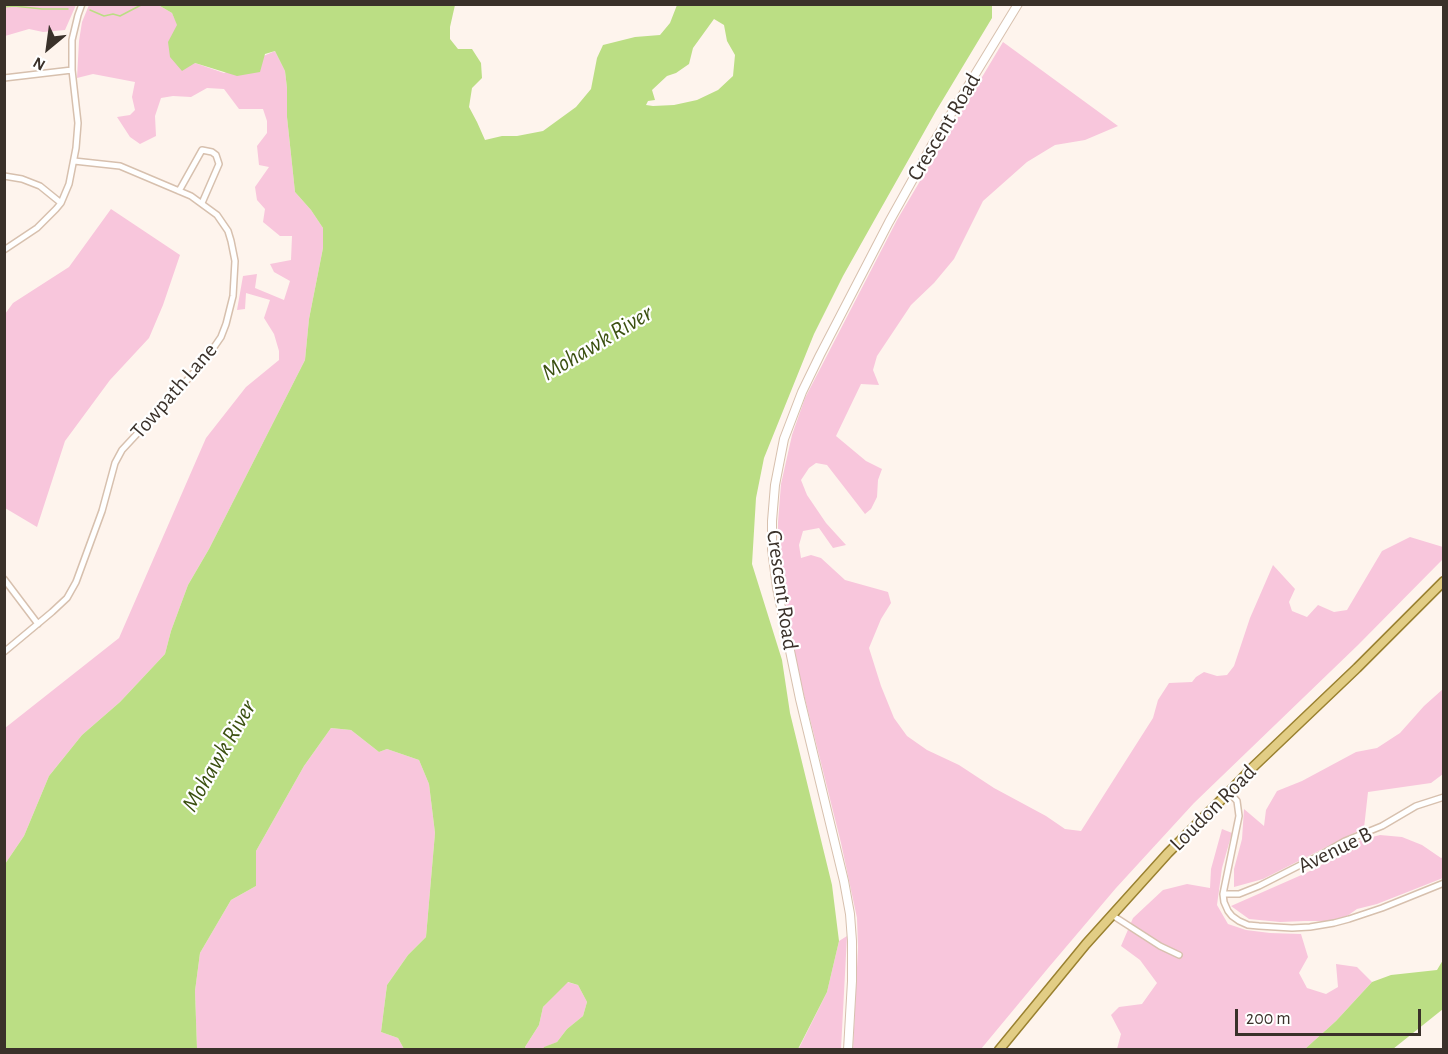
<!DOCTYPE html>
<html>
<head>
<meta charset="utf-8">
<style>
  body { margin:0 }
  #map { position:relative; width:1448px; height:1054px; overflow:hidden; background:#fef4ed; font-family:"Alegreya Sans",sans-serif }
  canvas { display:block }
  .frame { position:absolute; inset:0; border:6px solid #3a312a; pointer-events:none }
  .north { position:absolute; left:18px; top:18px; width:60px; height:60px; -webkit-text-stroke:4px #fff; paint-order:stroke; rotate:209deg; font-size:16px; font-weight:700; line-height:24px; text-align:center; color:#3a312a }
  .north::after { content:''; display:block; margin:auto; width:21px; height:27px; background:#3a312a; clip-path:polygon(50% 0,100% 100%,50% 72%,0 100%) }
  .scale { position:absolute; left:1235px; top:1009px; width:186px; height:27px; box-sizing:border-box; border:3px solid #3a312a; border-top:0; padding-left:8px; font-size:18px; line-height:21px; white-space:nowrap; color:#3a312a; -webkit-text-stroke:4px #fff; paint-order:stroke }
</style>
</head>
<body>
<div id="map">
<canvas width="1448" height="1054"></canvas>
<div class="frame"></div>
<div class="north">N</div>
<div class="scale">200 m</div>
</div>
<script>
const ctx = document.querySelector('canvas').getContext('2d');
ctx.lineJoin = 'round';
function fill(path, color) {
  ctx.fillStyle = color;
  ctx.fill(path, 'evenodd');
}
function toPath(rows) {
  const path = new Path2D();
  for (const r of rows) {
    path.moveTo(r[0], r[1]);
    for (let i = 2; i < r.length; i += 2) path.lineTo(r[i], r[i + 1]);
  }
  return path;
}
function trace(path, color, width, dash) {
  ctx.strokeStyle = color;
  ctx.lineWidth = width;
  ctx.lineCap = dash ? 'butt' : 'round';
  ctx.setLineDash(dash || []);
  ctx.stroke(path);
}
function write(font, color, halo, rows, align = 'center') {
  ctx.font = font + ' "Alegreya Sans",sans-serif';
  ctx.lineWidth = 4.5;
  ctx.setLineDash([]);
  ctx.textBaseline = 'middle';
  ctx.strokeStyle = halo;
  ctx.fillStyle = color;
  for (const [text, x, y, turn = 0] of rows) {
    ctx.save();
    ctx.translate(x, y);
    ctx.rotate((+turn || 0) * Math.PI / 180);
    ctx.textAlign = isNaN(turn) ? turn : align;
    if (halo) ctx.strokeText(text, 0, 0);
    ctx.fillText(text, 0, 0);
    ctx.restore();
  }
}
fill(toPath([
  [4,5,5,4,76,5,65,30,43,32,29,29,5,36],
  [89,5,160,5,160,6,172,13,195,63,224,73,275,51,285,71,287,88,287,117,295,192,311,210,323,228,323,248,309,319,305,360,209,549,188,585,171,631,165,654,120,702,82,735,49,776,24,836,5,864,5,728,119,638,206,438,246,387,279,360,279,351,274,334,264,318,270,300,246,293,245,309,237,310,243,276,257,274,255,288,284,300,290,281,274,272,270,264,291,260,292,236,280,236,263,222,265,209,257,200,255,187,269,167,259,165,257,146,267,133,267,121,263,109,239,109,224,89,207,88,191,97,173,96,161,98,155,116,156,136,140,144,130,137,117,117,130,115,135,110,132,97,135,82,93,74,77,78,79,41,82,22],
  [1003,42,1118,126,1085,140,1055,145,1027,162,983,201,954,259,934,283,911,305,877,356,873,370,879,385,861,384,836,436,866,461,882,469,878,480,877,497,871,509,865,514,827,465,816,463,809,468,801,480,807,495,826,523,846,545,833,548,819,528,803,531,799,545,801,558,811,555,821,558,845,580,888,592,891,603,881,619,869,648,881,686,894,718,907,736,927,750,959,765,994,788,1046,816,1065,829,1081,831,1153,718,1158,700,1169,683,1192,682,1196,677,1204,672,1217,676,1227,675,1234,666,1250,618,1273,565,1295,589,1289,602,1292,611,1307,617,1318,605,1334,612,1347,610,1382,551,1410,537,1443,547,1443,559,1358,645,1194,803,1116,888,1049,967,981,1049,853,1049,858,947,857,918,841,843,797,667,787,610,778,549,778,522,781,484,792,435,805,398,897,220,933,159],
  [111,209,180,255,163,305,149,338,110,380,65,441,37,527,5,508,5,314,13,303,69,267],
  [1443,689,1443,774,1431,783,1368,792,1364,828,1263,879,1234,887,1234,869,1242,839,1244,809,1264,826,1266,810,1277,791,1302,781,1356,752,1377,748,1400,733,1424,706],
  [331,728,351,730,379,752,387,749,419,760,429,784,435,833,426,937,408,955,387,985,381,1032,398,1038,404,1049,197,1050,195,991,200,953,231,900,256,886,256,851,304,766],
  [1222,829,1232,833,1222,868,1217,905,1228,924,1246,930,1270,933,1301,934,1308,957,1299,973,1307,988,1326,994,1338,987,1336,964,1357,967,1372,982,1336,1021,1305,1049,1117,1049,1121,1034,1111,1015,1119,1007,1142,1004,1157,983,1140,960,1121,946,1133,918,1163,890,1187,884,1210,888,1211,869],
  [1380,835,1402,837,1422,845,1441,858,1443,857,1443,878,1377,904,1357,909,1340,921,1305,921,1280,922,1249,919,1231,906,1306,873,1344,853,1361,840],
  [847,936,841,1049,798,1050,827,992,839,941],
  [567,982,578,985,587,1002,583,1016,567,1029,557,1042,545,1047,543,1049,526,1049,525,1047,539,1025,543,1007]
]), '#f8c6dc');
fill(toPath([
  [934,4,937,6,992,5,992,18,936,111,875,219,843,276,814,334,764,458,756,498,752,564,782,660,790,713,832,885,839,941,827,992,798,1049,543,1049,544,1047,557,1042,567,1029,583,1016,587,1002,578,985,568,982,543,1007,539,1025,525,1047,526,1049,404,1049,398,1038,381,1032,387,985,408,955,426,937,435,833,429,784,419,760,387,749,379,752,351,730,331,728,304,766,256,851,256,886,231,900,200,953,195,991,197,1049,5,1049,5,864,24,836,49,776,82,735,120,702,165,654,171,631,188,585,209,549,305,360,309,319,323,248,323,228,311,210,295,192,287,117,287,88,285,71,275,51,265,54,260,72,237,76,195,63,182,71,170,57,168,42,177,25,172,13,160,6,160,5,455,5,450,27,450,39,458,49,472,49,481,63,482,78,472,88,469,107,477,122,485,140,502,136,517,136,543,131,576,107,591,89,597,58,603,45,635,37,660,35,670,23,677,5],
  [714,19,724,25,727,41,735,55,733,76,718,90,697,100,674,105,653,106,646,105,648,101,655,100,652,90,667,76,676,73,689,64,693,48],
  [1443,960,1443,1009,1393,1049,1305,1049,1336,1021,1372,982,1391,975,1437,970]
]), '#bbde84');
trace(toPath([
  [4,7,14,6,42,9,68,9],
  [90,10,104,16,113,14,120,16,143,4]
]), '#bbde84', 1.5);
const street = toPath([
  [4,78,72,70],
  [4,176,22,179,40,186,61,203],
  [179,191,202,150,212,152,216,155,219,164,202,203],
  [4,250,37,228,56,209,61,203,69,184,76,148,78,123,72,70,72,40,78,15,82,4],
  [4,579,38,624],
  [4,652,52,612,67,598,76,582,102,511,115,463,122,450,188,379,210,353,221,337,226,324,233,296,235,261,231,241,228,231,217,215,191,196,120,166,74,161],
  [1229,792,1237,801,1239,816,1223,894,1224,902,1228,911,1232,916,1239,921,1248,925,1259,926,1292,928,1310,927,1334,923,1349,919,1382,908,1444,883],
  [1223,894,1239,894,1259,886,1322,854,1345,841,1382,826,1416,806,1444,797],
  [1112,915,1160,946,1179,955]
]);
const secondary = toPath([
  [848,1050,852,981,852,941,850,914,844,881,800,699,777,588,772,549,772,521,775,485,784,439,802,392,820,355,889,222,932,145,1018,4]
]);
const primary = toPath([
  [999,1050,1086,944,1168,853,1229,792,1252,768,1357,668,1444,581]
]);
trace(street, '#d7c0ae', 8);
trace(secondary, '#d7c0ae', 10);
trace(primary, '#9a8130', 11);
trace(street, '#fff', 5);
trace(secondary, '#fff', 8);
trace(primary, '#e2cd85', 8);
write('22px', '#3a312a', '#fff', [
  ["Crescent Road",944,127,-59],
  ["Towpath Lane",174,391,-49],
  ["Crescent Road",782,590,82],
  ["Loudon Road",1213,808,-45],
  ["Avenue B",1335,850,-26]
]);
write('italic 24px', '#3b5010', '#fff', [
  ["Mohawk River",597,343,-31],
  ["Mohawk River",219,756,-60]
]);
</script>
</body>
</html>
